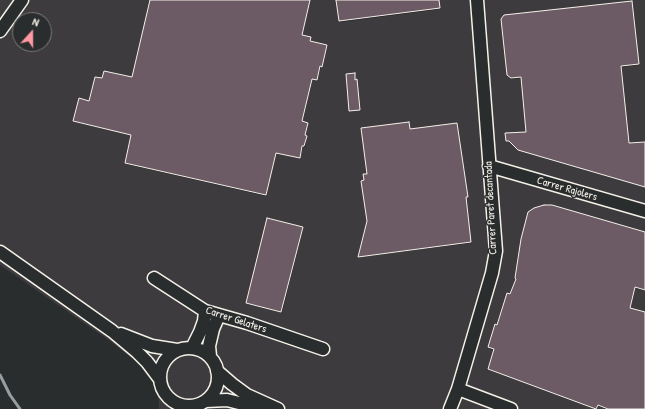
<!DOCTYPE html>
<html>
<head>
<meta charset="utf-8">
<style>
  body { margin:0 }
  #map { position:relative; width:645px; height:409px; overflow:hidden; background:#2a2d2e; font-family:"Patrick Hand",sans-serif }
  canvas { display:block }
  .north { position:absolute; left:12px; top:12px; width:40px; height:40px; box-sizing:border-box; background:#2a2d2e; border:1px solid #7b7b78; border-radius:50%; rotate:21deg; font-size:11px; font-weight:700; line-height:16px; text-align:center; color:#f4f1e8 }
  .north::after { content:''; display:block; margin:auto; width:14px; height:18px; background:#ff9aa2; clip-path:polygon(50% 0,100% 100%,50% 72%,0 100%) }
</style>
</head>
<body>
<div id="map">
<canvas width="645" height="409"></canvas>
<div class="north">N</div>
</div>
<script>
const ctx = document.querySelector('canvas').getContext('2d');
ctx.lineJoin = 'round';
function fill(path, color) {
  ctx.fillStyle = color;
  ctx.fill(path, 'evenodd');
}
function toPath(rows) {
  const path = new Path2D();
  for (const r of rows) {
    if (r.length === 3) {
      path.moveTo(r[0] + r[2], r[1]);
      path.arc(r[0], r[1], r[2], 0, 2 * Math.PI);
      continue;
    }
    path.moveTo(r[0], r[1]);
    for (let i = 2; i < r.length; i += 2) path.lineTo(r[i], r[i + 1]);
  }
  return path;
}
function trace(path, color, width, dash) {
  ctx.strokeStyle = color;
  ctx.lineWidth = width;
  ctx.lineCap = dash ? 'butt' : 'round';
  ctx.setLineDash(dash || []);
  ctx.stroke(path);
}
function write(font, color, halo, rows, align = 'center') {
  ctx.font = font + ' "Patrick Hand",sans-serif';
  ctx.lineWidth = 3;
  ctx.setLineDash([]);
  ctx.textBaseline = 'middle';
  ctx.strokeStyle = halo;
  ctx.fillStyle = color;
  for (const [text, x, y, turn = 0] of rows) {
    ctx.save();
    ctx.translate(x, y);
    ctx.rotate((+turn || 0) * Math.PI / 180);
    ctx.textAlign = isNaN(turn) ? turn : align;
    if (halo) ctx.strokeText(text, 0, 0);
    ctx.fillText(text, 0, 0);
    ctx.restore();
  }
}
fill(toPath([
  [0,0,645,0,645,409,159,409,158,379,110,341,0,265],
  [20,20,44,20,44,44,20,44]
]), '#3e3b3e');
fill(toPath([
  [151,0,310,0,302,36,310,38,310,42,326,46,327,47,322,67,321,67,317,81,312,79,302,122,308,125,305,136,307,137,305,147,303,146,300,158,276,153,266,196,126,164,126,163,132,135,75,122,74,121,90,102,103,80,133,79],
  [337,0,439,0,440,9,341,22],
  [632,3,639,65,621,67,629,144,645,143,645,187,519,150,510,141,507,142,507,141,527,133,522,78,512,79,509,76],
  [457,125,468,197,466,198,471,243,359,257,368,221,365,181,368,174,410,130],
  [302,228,303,229,282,312,248,304,247,303],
  [645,233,645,291,635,288,630,309,645,313,645,409,606,409,598,406,597,409,596,409,490,370,489,369,495,350,490,349,489,347,511,295]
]), '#0007');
trace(toPath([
  [0,375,10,395,20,409]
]), '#969ea2', 3);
const building = toPath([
  [150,0,310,0,302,35,311,37,310,41,327,45,322,67,320,66,317,80,312,79,302,121,308,123,305,135,307,136,304,146,302,146,300,158,276,153,266,195,125,163,131,135,73,121,79,98,89,101,95,77,102,78,104,71,132,77,150,0],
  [336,0,439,0,440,8,339,21,336,0],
  [632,1,639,64,621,66,629,143,645,142,645,187,518,150,509,141,506,141,505,133,526,132,521,77,511,78,507,75,501,19,504,15,632,1],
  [355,73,355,80,357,79,360,110,349,111,346,74,355,73],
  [409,122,410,129,457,123,468,197,466,197,471,242,358,257,367,221,361,181,364,180,363,174,367,174,361,128,409,122],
  [544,205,552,205,645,232,645,290,635,287,630,308,645,312,645,409,608,409,598,405,596,409,488,369,494,349,488,347,495,324,497,325,507,293,510,294,516,279,515,278,521,239,528,212,534,208,544,205],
  [267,218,303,227,281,312,246,303,267,218]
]);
fill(building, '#6c5b64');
trace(building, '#f4f1e8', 1);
const minor = toPath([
  [0,31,22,0],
  [489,166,645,211],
  [0,252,112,331,137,352,147,362,159,378],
  [154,278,205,311,247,323,323,349],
  [121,334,152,346,177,350],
  [189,377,29],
  [192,348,200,332,204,321,205,311],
  [210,356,209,346,213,329,219,315],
  [217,371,232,384,247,395,278,409],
  [458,389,511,409],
  [206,401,227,400,263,409],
  [450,409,458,389,492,273,496,251,477,0]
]);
trace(minor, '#f4f1e8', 15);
trace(minor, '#2a2d2e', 12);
write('11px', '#f4f1e8', '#2a2d2e', [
  ["Carrer Rajolers",567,189,16],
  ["Carrer Paret decantada",491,208,-93],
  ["Carrer Gelaters",236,320,18]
]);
</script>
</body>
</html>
